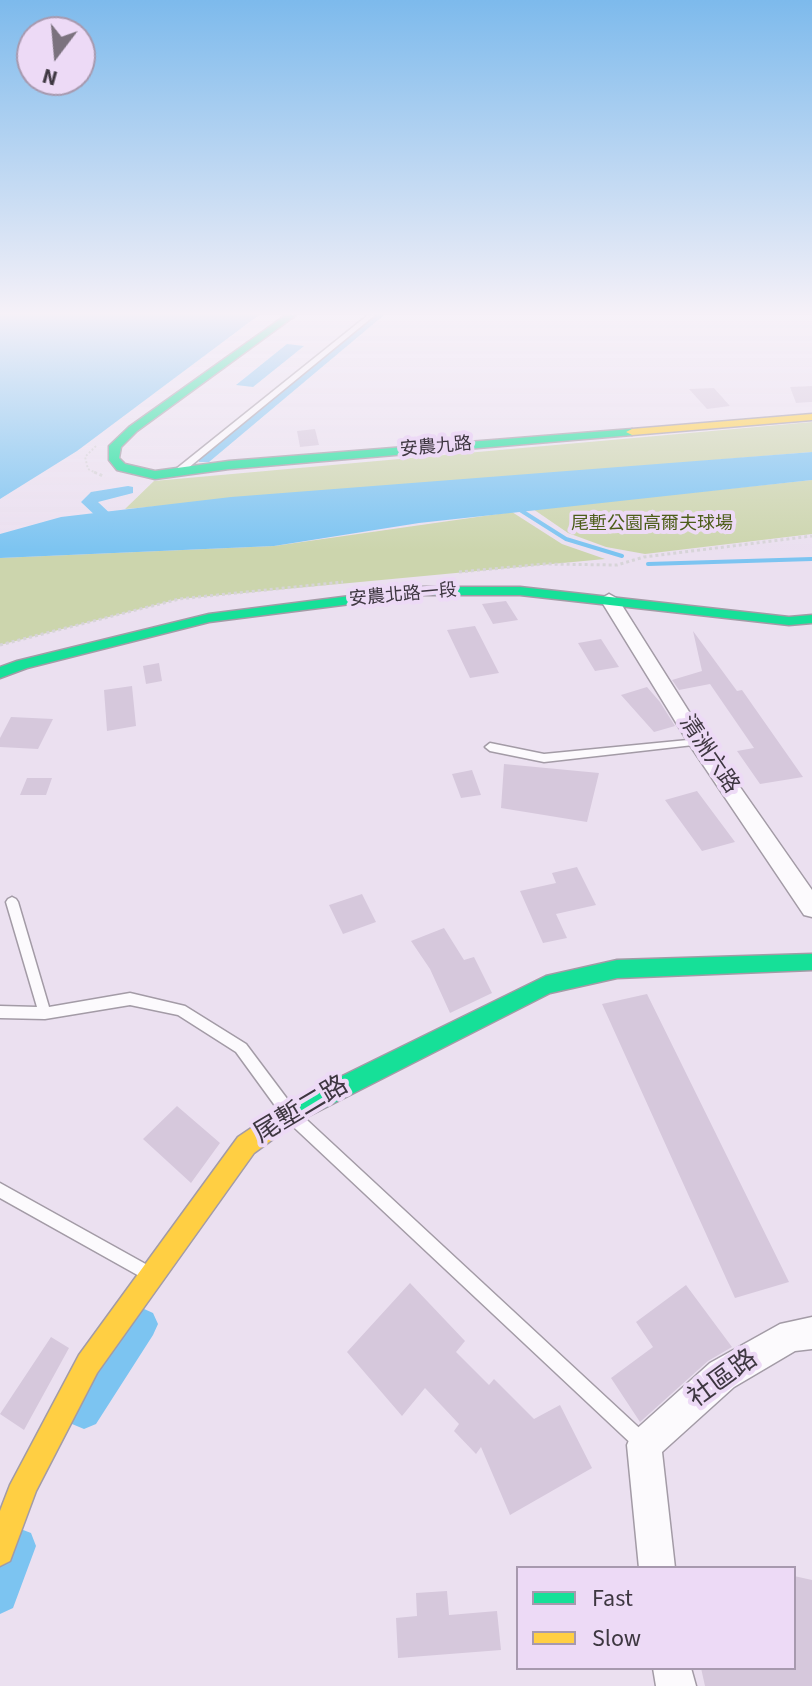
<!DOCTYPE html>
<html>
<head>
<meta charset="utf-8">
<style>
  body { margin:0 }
  #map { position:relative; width:812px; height:1686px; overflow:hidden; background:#ebe0f0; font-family:"Source Sans 3",sans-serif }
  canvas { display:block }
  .legend { position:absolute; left:516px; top:1566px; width:280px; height:104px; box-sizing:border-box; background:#eddaf6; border:2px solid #a799ae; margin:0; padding:10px 14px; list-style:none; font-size:24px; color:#3e3741 }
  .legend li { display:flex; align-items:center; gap:16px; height:40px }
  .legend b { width:40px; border:2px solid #a799ae }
  .north { position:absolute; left:16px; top:16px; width:80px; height:80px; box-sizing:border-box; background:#eddaf6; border:2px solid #a799ae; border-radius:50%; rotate:196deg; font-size:22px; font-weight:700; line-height:32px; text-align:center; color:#3e3741 }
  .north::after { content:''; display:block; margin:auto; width:28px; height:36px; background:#7b727e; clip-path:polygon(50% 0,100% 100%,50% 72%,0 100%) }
</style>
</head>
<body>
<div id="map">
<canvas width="812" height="1686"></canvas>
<ul class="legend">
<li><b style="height:10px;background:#16e098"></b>Fast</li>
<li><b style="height:10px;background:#ffcf43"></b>Slow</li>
</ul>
<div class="north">N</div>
</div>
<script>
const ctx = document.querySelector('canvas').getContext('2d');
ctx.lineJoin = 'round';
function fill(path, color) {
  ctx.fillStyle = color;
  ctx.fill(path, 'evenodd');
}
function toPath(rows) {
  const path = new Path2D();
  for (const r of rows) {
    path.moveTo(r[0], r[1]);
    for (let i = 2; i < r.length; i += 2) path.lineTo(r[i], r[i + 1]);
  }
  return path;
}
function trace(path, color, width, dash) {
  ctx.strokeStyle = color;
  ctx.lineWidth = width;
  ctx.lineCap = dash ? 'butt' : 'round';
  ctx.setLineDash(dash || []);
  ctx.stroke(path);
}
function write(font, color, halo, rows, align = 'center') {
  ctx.font = font + ' "Source Sans 3","Noto Sans TC",sans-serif';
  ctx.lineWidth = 8;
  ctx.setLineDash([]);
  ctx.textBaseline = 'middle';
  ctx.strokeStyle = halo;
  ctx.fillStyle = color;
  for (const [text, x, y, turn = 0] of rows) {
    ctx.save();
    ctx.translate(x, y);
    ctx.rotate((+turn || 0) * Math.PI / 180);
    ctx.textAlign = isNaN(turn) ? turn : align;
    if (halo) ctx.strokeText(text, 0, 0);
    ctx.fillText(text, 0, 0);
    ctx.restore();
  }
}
fill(toPath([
  [812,422,812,452,125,509,154,481],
  [812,480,812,534,645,554,606,547,568,533,533,509],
  [512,512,562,544,605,559,179,599,0,645,0,558,274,546]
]), '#ccd5ad');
fill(toPath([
  [0,315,259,315,77,451,0,499],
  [287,344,304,346,253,387,236,385],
  [812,452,812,480,419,523,274,546,0,558,0,534,61,517,231,497]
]), '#7cc4f1');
trace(toPath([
  [517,508,566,539,622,556],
  [648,564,812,559]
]), '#7cc4f1', 4);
fill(toPath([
  [372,315,384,315,209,462,199,462,199,456,372,315],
  [128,486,133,487,133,493,98,502,115,518,110,533,98,533,99,519,81,502,91,492,128,486],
  [142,1308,153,1313,158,1324,153,1335,96,1424,84,1429,72,1424,67,1412,72,1400,131,1313,142,1308],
  [18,1528,31,1533,36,1546,13,1608,0,1614,0,1546,5,1533,18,1528]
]), '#7cc4f1');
fill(toPath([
  [812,386,812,402,796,403,790,387],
  [714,388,730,406,707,409,689,389],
  [315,429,319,445,300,447,297,431],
  [506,601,518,620,493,624,482,604],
  [475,626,499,673,470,678,447,630],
  [693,631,737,691,742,690,803,777,760,784,737,751,754,748,710,684,679,690,672,680,702,671],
  [601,639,619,667,595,671,578,643],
  [159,663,162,681,146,684,143,666],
  [132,686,136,726,107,731,104,690],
  [647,687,660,702,675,726,654,732,621,695],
  [11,717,53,719,38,749,0,747,0,738],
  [504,764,599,773,587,822,501,808],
  [472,770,481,795,461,798,452,774],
  [27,778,52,778,46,795,20,795],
  [697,791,735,842,702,851,665,800],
  [577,867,596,905,556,914,567,938,543,943,520,891,556,883,552,873],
  [362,894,376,922,343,934,329,905],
  [444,928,464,960,474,957,492,993,450,1013,430,969,411,941],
  [647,994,789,1282,735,1298,602,1004],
  [177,1106,220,1143,191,1183,143,1139],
  [410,1283,465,1341,456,1352,489,1385,494,1379,534,1419,560,1405,592,1468,510,1515,481,1447,476,1454,454,1431,459,1424,425,1388,402,1416,347,1352],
  [686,1285,732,1347,708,1361,640,1422,611,1378,653,1347,636,1322],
  [51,1337,69,1348,24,1430,0,1414],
  [794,1576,812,1580,812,1686,705,1686,701,1668,794,1668],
  [447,1591,449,1615,497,1611,501,1650,398,1658,396,1618,417,1616,416,1593]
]), '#d6c8dc');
const lane = toPath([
  [368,315,375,315,182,473,176,473,176,469,368,315],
  [698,739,703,742,702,744,544,762,490,751,485,747,490,743,544,754,698,739],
  [12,897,16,899,18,902,49,1007,130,993,185,1006,246,1044,294,1108,649,1437,652,1443,649,1449,643,1452,637,1449,284,1118,236,1052,178,1015,130,1005,45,1019,0,1018,0,1006,37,1007,6,902,8,899,12,897],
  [0,1183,151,1267,154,1272,151,1277,146,1280,141,1277,0,1198,0,1183]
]);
const street = toPath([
  [609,594,618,599,705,737,812,890,812,917,804,915,691,747,600,599,609,594],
  [812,1317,812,1349,795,1351,734,1387,662,1452,675,1568,639,1568,627,1445,632,1433,710,1363,780,1324,812,1317],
  [653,1668,691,1668,696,1686,656,1686,653,1668]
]);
const fast = toPath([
  [286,315,296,315,137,431,121,447,119,458,125,464,155,471,229,461,632,429,638,432,632,435,229,469,155,479,117,470,109,460,109,446,129,427,286,315],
  [421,587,520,587,789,617,812,615,812,623,789,625,520,595,421,595,209,622,27,668,0,678,0,667,17,661,209,614,421,587],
  [812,954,812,970,617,978,550,993,295,1123,287,1126,279,1123,276,1115,279,1107,546,976,617,960,812,954]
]);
const slow = toPath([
  [812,414,812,420,632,435,626,432,632,429,812,414],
  [287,1104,295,1107,298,1115,295,1123,254,1153,97,1373,36,1491,10,1561,0,1566,0,1511,10,1485,79,1355,238,1137,287,1104]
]);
trace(lane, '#a39ba6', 3);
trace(street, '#a39ba6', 3);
trace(fast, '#a39ba6', 3);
trace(slow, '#a39ba6', 3);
trace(toPath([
  [96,446,85,457,88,469,98,474]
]), '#d7d4d8', 2, [2, 2]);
trace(toPath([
  [94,472,105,477],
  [459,572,545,564,617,565,644,557,812,536],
  [0,645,179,599,343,582]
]), '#d7d4d8', 3, [3, 3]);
fill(lane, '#fcfafd');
fill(street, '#fcfafd');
fill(fast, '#16e098');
fill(slow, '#ffcf43');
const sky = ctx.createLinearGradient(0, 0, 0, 551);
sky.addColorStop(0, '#7dbaec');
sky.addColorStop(0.57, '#f6f1f8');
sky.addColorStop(1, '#f6f1f800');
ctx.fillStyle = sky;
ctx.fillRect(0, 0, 812, 551);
write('18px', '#3e3741', '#eddaf6', [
  ["安農九路",436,448,-5],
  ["安農北路一段",403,596,-5]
]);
write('18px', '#4d5e1a', '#eddaf6', [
  ["尾塹公園高爾夫球場",652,525]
]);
write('22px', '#3e3741', '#eddaf6', [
  ["清洲六路",708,755,56]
]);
write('26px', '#3e3741', '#eddaf6', [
  ["尾塹二路",302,1111,-31],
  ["社區路",724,1380,-36]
]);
</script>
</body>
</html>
